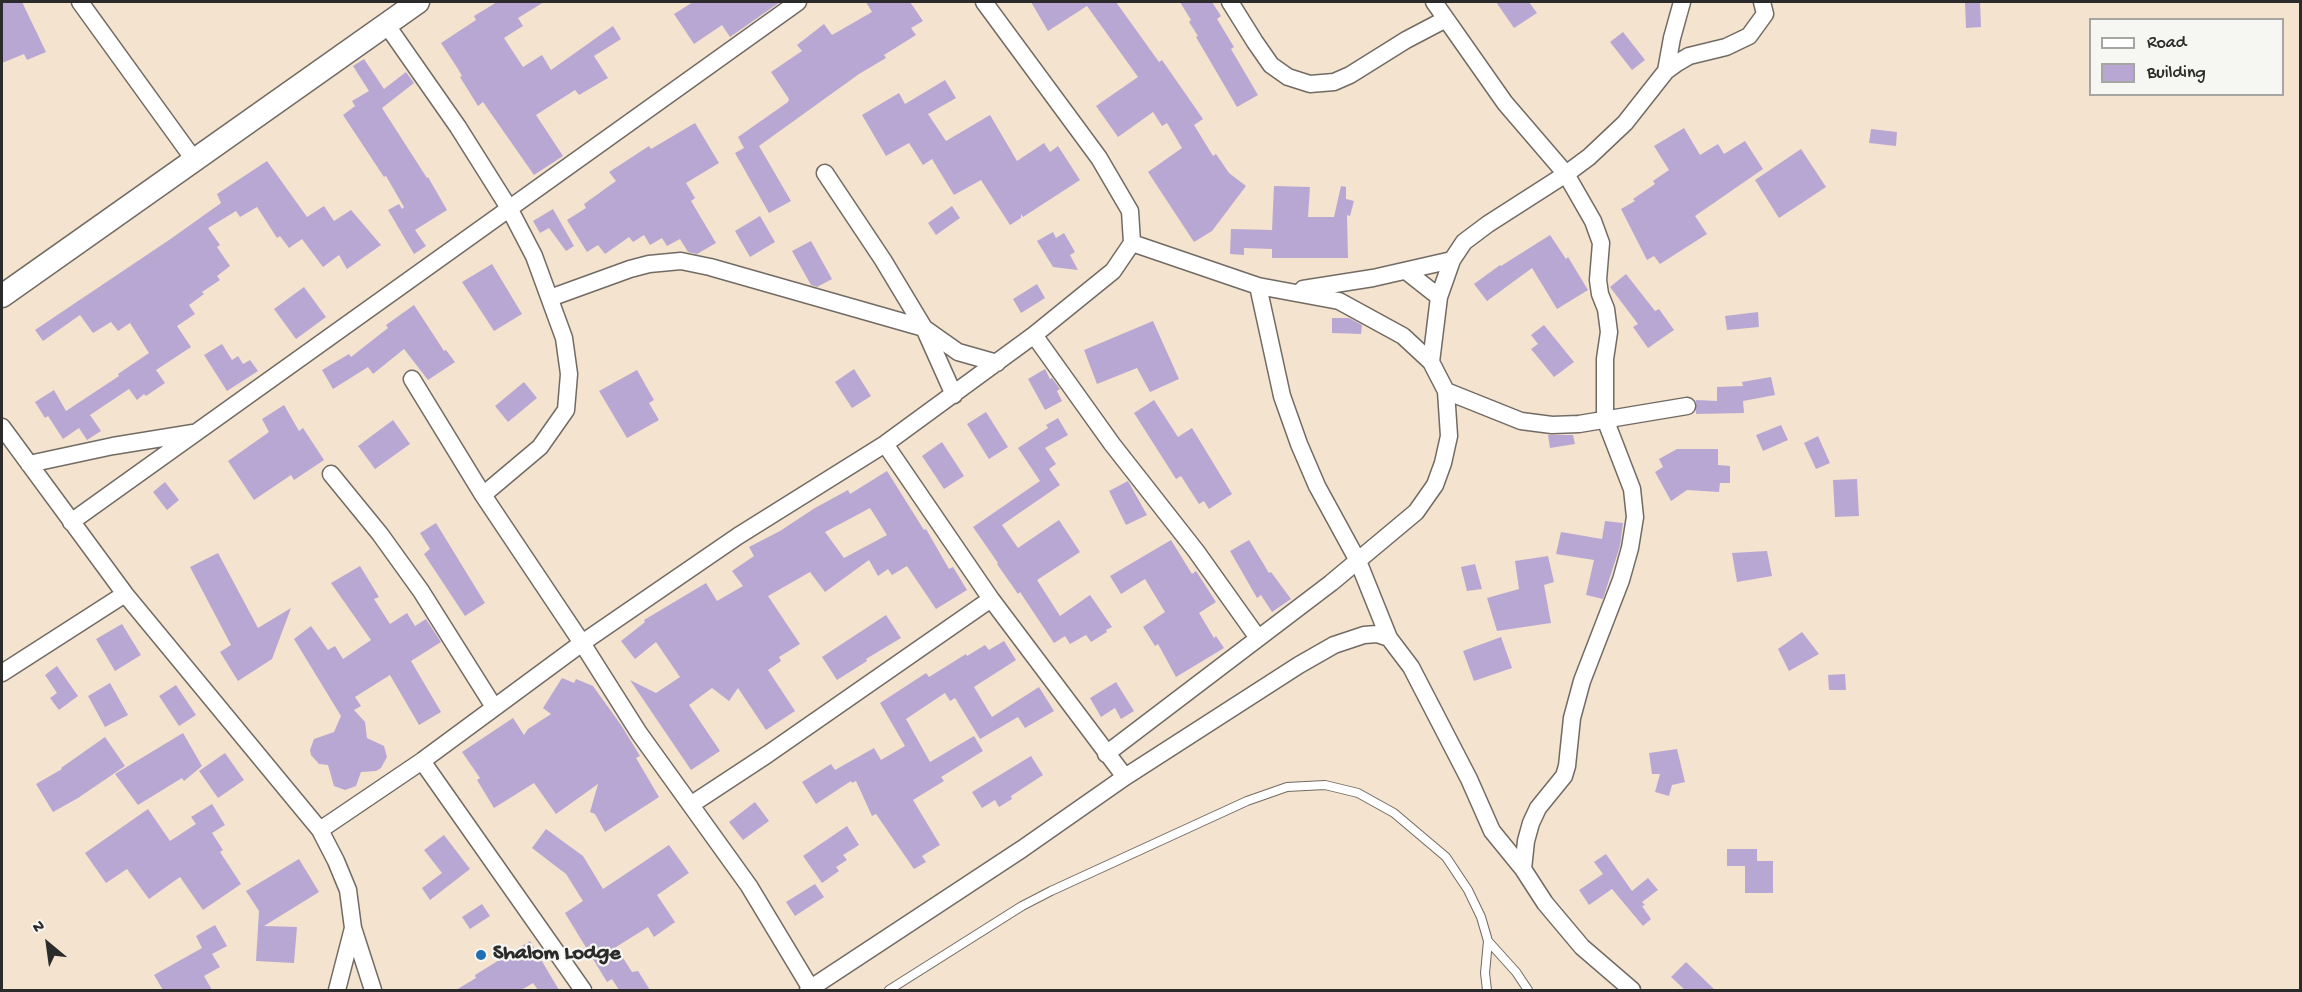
<!DOCTYPE html>
<html>
<head>
<meta charset="utf-8">
<style>
  body { margin:0 }
  #map { position:relative; width:2302px; height:992px; overflow:hidden; background:#f4e3ce; font-family:"Gochi Hand",sans-serif }
  canvas { display:block }
  .frame { position:absolute; inset:0; border:3px solid #2b2b2b; pointer-events:none }
  .legend { position:absolute; left:2089px; top:18px; width:195px; height:78px; box-sizing:border-box; background:#f6f6f2; border:2px solid #a5a5a2; margin:0; padding:8px 10px; list-style:none; font-size:18px; color:#2b2b2b }
  .legend li { display:flex; align-items:center; gap:12px; height:30px }
  .legend b { width:30px; border:2px solid #a5a5a2 }
  .north { position:absolute; left:18px; top:914px; width:60px; height:60px; -webkit-text-stroke:4px #f6f6f2; paint-order:stroke; rotate:331deg; font-size:16px; font-weight:700; line-height:24px; text-align:center; color:#2b2b2b }
  .north::after { content:''; display:block; margin:auto; width:21px; height:27px; background:#2b2b2b; clip-path:polygon(50% 0,100% 100%,50% 72%,0 100%) }
</style>
</head>
<body>
<div id="map">
<canvas width="2302" height="992"></canvas>
<div class="frame"></div>
<ul class="legend">
<li><b style="height:8px;background:#fff"></b>Road</li>
<li><b style="height:16px;background:#b9a7d3"></b>Building</li>
</ul>
<div class="north">N</div>
</div>
<script>
const ctx = document.querySelector('canvas').getContext('2d');
ctx.lineJoin = 'round';
function fill(path, color) {
  ctx.fillStyle = color;
  ctx.fill(path, 'evenodd');
}
function toPath(rows) {
  const path = new Path2D();
  for (const r of rows) {
    path.moveTo(r[0], r[1]);
    for (let i = 2; i < r.length; i += 2) path.lineTo(r[i], r[i + 1]);
  }
  return path;
}
function trace(path, color, width, dash) {
  ctx.strokeStyle = color;
  ctx.lineWidth = width;
  ctx.lineCap = dash ? 'butt' : 'round';
  ctx.setLineDash(dash || []);
  ctx.stroke(path);
}
function write(font, color, halo, rows, align = 'center') {
  ctx.font = font + ' "Gochi Hand",sans-serif';
  ctx.lineWidth = 4.5;
  ctx.setLineDash([]);
  ctx.textBaseline = 'middle';
  ctx.strokeStyle = halo;
  ctx.fillStyle = color;
  for (const [text, x, y, turn = 0] of rows) {
    ctx.save();
    ctx.translate(x, y);
    ctx.rotate((+turn || 0) * Math.PI / 180);
    ctx.textAlign = isNaN(turn) ? turn : align;
    if (halo) ctx.strokeText(text, 0, 0);
    ctx.fillText(text, 0, 0);
    ctx.restore();
  }
}
fill(toPath([
  [2,2,22,2,46,52,27,60,24,54,2,63],
  [497,2,544,2,518,18,523,26,504,38,523,67,542,55,551,70,613,26,621,39,594,56,608,78,579,95,575,90,536,115,563,156,534,175,483,102,478,106,460,77,462,76,458,69,441,43,476,20,474,16],
  [693,2,780,2,730,37,722,25,694,44,674,14],
  [866,2,910,2,923,21,911,28,916,35,884,55,886,58,859,74,759,146,791,201,769,213,735,153,744,148,738,137,788,102,789,99,771,72,802,51,797,45,824,24,832,35,872,12],
  [1031,2,1116,2,1159,62,1162,60,1203,119,1194,125,1213,156,1216,154,1229,173,1246,186,1212,231,1194,242,1148,172,1182,148,1167,123,1162,126,1153,112,1118,137,1096,106,1138,77,1087,6,1048,31],
  [1180,2,1212,2,1221,16,1217,19,1234,47,1231,49,1258,95,1237,107,1196,37,1198,36,1189,22,1191,20],
  [1496,2,1529,2,1537,13,1514,28],
  [1965,2,1980,2,1981,27,1966,28],
  [1623,32,1645,60,1632,70,1610,42],
  [364,59,384,89,406,72,414,83,382,108,427,178,428,177,447,210,415,230,426,246,414,254,388,210,399,204,402,209,404,207,386,176,384,177,343,115,355,106,352,101,369,91,353,66],
  [945,80,956,98,928,114,946,141,990,115,1017,161,1044,143,1050,152,1058,146,1080,180,1023,217,1021,214,1021,218,1010,225,981,180,954,195,932,159,923,165,909,143,886,156,862,115,899,93,905,104],
  [695,123,719,163,686,183,695,198,691,201,716,243,697,254,688,252,680,239,667,246,662,238,650,245,644,235,633,242,629,237,605,254,598,245,587,252,567,220,586,208,584,204,616,181,609,172,649,146,651,149],
  [1684,128,1700,155,1718,144,1724,154,1745,141,1763,169,1695,216,1707,234,1660,264,1654,256,1647,260,1621,209,1635,201,1633,199,1655,184,1653,181,1669,170,1654,146],
  [1871,129,1897,132,1896,146,1869,143],
  [1801,149,1826,187,1779,218,1755,180],
  [267,161,307,217,324,206,334,221,351,210,381,245,347,269,339,255,323,267,302,239,289,248,280,236,277,238,257,207,240,217,236,211,208,228,220,245,217,247,230,266,217,276,220,280,202,292,204,294,189,305,195,314,177,326,191,347,156,370,165,383,146,396,144,394,137,400,129,389,90,415,101,431,87,440,79,428,63,439,48,416,45,418,35,402,54,390,66,411,119,376,118,374,149,353,130,323,118,331,111,322,93,333,80,315,43,341,35,330,172,238,221,203,217,194],
  [1274,186,1310,187,1308,217,1334,217,1341,186,1346,187,1346,199,1354,201,1350,216,1347,215,1348,258,1272,258,1272,249,1244,248,1244,255,1230,254,1231,229,1272,230],
  [952,206,960,218,936,235,928,223],
  [553,209,574,246,566,251,549,228,540,233,533,221],
  [760,216,775,242,750,257,735,231],
  [1053,232,1056,238,1064,233,1075,252,1070,255,1078,270,1053,267,1037,241],
  [1550,235,1566,259,1568,257,1588,290,1557,309,1532,268,1487,301,1474,284,1500,265,1501,266],
  [811,241,832,279,817,287,811,285,792,251],
  [492,264,522,314,494,331,462,282],
  [1626,274,1655,311,1659,309,1674,330,1648,348,1633,327,1638,324,1610,287],
  [1037,284,1045,298,1021,313,1013,299],
  [304,287,326,317,296,339,274,309],
  [414,305,444,351,446,350,455,362,428,380,404,349,373,374,368,367,333,389,322,370,349,354,351,357,388,328,386,325],
  [1758,312,1759,327,1727,330,1725,316],
  [1332,318,1349,318,1362,325,1361,334,1332,333],
  [1153,321,1179,379,1150,392,1137,368,1097,384,1084,350],
  [1544,325,1574,362,1554,377,1531,349,1538,344,1531,335],
  [222,344,232,360,238,356,243,364,250,360,258,371,227,391,204,355],
  [854,369,871,396,852,408,835,382],
  [1045,369,1050,379,1052,378,1060,389,1057,391,1062,401,1045,410,1028,379],
  [637,370,654,400,649,403,659,420,627,438,599,391],
  [1771,377,1775,395,1743,401,1744,413,1696,414,1696,400,1717,401,1717,387,1743,386,1742,382],
  [524,382,537,398,508,422,495,406],
  [1154,400,1178,437,1192,428,1232,494,1209,509,1204,501,1199,504,1181,476,1176,479,1134,413],
  [284,405,299,431,303,428,324,460,294,480,291,475,254,500,228,461,269,432,262,419],
  [986,412,1008,447,989,459,967,424],
  [1058,418,1068,435,1045,448,1056,464,1049,469,1060,485,1002,525,1018,548,1059,520,1080,552,1037,580,1060,616,1090,595,1112,627,1106,630,1107,632,1091,642,1086,635,1070,644,1065,636,1054,643,1020,592,1018,594,997,564,998,563,973,527,1040,481,1018,448,1048,428,1046,425],
  [393,420,410,444,375,469,358,446],
  [1781,425,1788,440,1763,451,1756,435],
  [1548,435,1573,435,1575,444,1550,448],
  [1818,436,1830,463,1816,469,1804,443],
  [942,442,964,476,944,489,922,456],
  [1677,449,1718,449,1718,465,1730,466,1730,483,1720,483,1719,492,1687,490,1671,501,1655,472,1663,467,1659,459],
  [887,471,924,530,926,529,949,569,953,567,967,590,936,609,907,566,892,575,888,569,878,576,869,560,825,592,810,572,768,596,800,644,779,657,781,661,768,670,795,711,766,730,738,688,729,701,712,688,689,705,720,751,691,770,630,680,656,693,680,677,656,642,635,659,621,641,645,622,644,620,706,583,717,601,743,586,732,571,754,556,749,547,780,531,815,508,848,490,850,494],
  [870,508,887,535,844,558,825,532],
  [1857,479,1859,516,1835,517,1833,480],
  [1128,481,1147,515,1126,525,1109,491],
  [165,482,179,500,167,510,153,492],
  [1605,521,1623,523,1620,546,1603,599,1586,595,1594,560,1556,554,1561,532,1602,539],
  [436,523,485,603,465,616,424,554,430,549,420,533],
  [1171,540,1192,574,1196,571,1216,602,1199,613,1214,638,1216,636,1224,648,1176,677,1158,644,1155,646,1143,627,1165,612,1145,579,1121,594,1110,576],
  [1249,540,1269,573,1271,572,1291,599,1272,612,1261,595,1257,598,1230,551],
  [1767,551,1772,576,1737,582,1732,553],
  [218,553,258,628,291,608,272,659,238,681,220,652,231,645,190,567],
  [1548,556,1554,582,1544,585,1551,623,1497,631,1487,598,1519,589,1515,561],
  [1475,564,1482,589,1467,591,1461,567],
  [360,566,379,597,374,599,390,624,407,613,415,626,426,619,441,642,411,661,441,712,419,725,390,675,355,697,361,706,354,710,365,722,367,738,384,746,387,757,381,768,376,771,361,772,356,786,345,790,334,786,328,765,319,764,311,755,310,750,314,739,334,732,341,716,294,639,311,626,328,650,335,646,343,659,371,640,331,583],
  [886,615,901,638,866,659,867,661,837,680,822,657],
  [122,624,141,655,115,671,96,639],
  [1802,632,1819,654,1789,671,1778,649],
  [1501,637,1512,668,1474,681,1463,651],
  [1004,641,1016,660,974,687,992,717,1039,687,1054,711,1025,728,1018,717,980,739,955,698,950,701,945,693,906,719,930,762,974,736,983,751,941,777,944,781,913,800,940,845,922,856,926,862,914,869,876,814,872,816,856,781,852,783,851,781,816,804,802,782,831,764,835,770,874,748,881,760,905,746,880,703,926,673,929,677,966,654,967,656,985,645,989,650],
  [57,666,78,696,59,710,50,698,57,693,45,675],
  [1845,674,1846,690,1829,690,1828,675],
  [562,678,574,683,576,679,593,686,621,725,640,756,636,758,659,797,605,832,595,814,590,812,598,784,556,814,534,783,494,808,477,780,480,778,462,752,513,718,524,735,528,729,551,714,543,708],
  [1116,682,1134,711,1121,719,1115,708,1101,717,1090,698],
  [110,683,128,715,105,727,88,696],
  [176,685,196,715,179,726,159,696],
  [183,733,202,766,184,781,182,778,138,805,115,774],
  [105,737,125,766,78,798,53,812,36,784,62,769,61,768],
  [1677,749,1685,782,1672,785,1669,796,1655,792,1660,774,1652,774,1649,753],
  [225,753,244,780,218,798,199,771],
  [1031,756,1043,775,1011,796,1012,799,999,807,995,800,982,808,972,792],
  [755,802,769,821,743,840,729,822],
  [212,804,225,825,212,833,223,850,220,852,241,884,203,910,180,877,149,899,127,869,106,883,85,853,148,809,170,841,196,824,191,817],
  [847,826,859,845,843,855,847,860,836,867,839,871,822,883,803,856],
  [546,829,583,856,603,889,669,845,689,873,657,895,675,922,654,937,648,927,616,947,632,972,638,971,650,990,619,990,612,979,607,982,565,913,583,901,566,874,532,848],
  [444,835,470,869,430,900,422,888,442,873,424,850],
  [1727,849,1757,849,1757,861,1773,861,1773,893,1745,893,1745,866,1727,866],
  [1606,854,1632,891,1648,878,1658,890,1642,902,1645,905,1642,906,1651,919,1643,926,1612,889,1589,905,1579,890,1603,874,1594,862],
  [299,859,319,892,264,926,297,927,294,963,256,961,259,911,246,891],
  [815,884,824,897,795,916,786,902],
  [482,904,490,916,470,929,462,917],
  [215,925,227,946,212,954,220,967,204,976,212,990,163,990,154,975,202,948,196,936],
  [530,941,559,990,538,990,533,983,521,990,456,990,476,978,475,975],
  [1686,962,1715,990,1685,990,1671,977]
]), '#b9a7d3');
const lane = toPath([
  [1488,941,1516,972,1528,990],
  [889,990,1022,906,1051,891,1247,801,1287,787,1325,785,1358,793,1394,813,1446,857,1468,890,1481,917,1488,941,1485,973,1487,990]
]);
const street = toPath([
  [80,2,195,161],
  [1230,2,1255,42,1271,65,1288,77,1310,84,1334,82,1350,75,1406,40,1446,19],
  [1434,2,1505,103,1566,174,1593,221,1601,243,1598,280,1600,294,1606,309,1609,332,1605,359,1605,419,1632,489,1635,517,1630,548,1621,580,1582,681,1572,718,1567,766,1564,776,1538,808,1531,823,1526,841,1523,869],
  [386,24,458,127,509,208,534,256,564,338,569,374,566,410,540,447,483,495],
  [1666,71,1672,38,1682,2],
  [825,173,883,260,924,328,954,395],
  [1406,271,1439,297],
  [1258,286,1282,396,1299,444,1317,486,1358,561,1389,638],
  [1303,289,1373,278,1452,260],
  [550,298,630,269,649,264,681,261,710,267,924,328,958,352,997,363],
  [1034,335,1112,444,1196,551,1258,638],
  [1431,362,1439,297,1452,260,1464,242,1488,224,1566,174,1589,157,1625,123,1666,71,1677,63,1689,56,1726,47,1749,36,1765,14,1762,2],
  [412,379,483,495,582,643,639,733,749,886,811,989],
  [1446,391,1521,421,1552,425,1579,424,1687,406],
  [2,427,125,594,320,830,336,861,348,890,353,928,337,990],
  [885,444,991,599,1125,777],
  [29,464,113,446,193,433],
  [331,474,380,534,421,591,494,707],
  [71,522,798,2],
  [2,673,125,594],
  [1106,754,1331,583,1416,512,1435,485,1443,463,1449,436,1446,391,1431,362,1403,336,1339,301,1258,286,1132,243],
  [422,761,583,990],
  [692,804,768,754,991,599],
  [320,830,422,761,582,643,738,536,885,444,1034,335,1113,271,1132,243,1130,211,1099,158,984,2],
  [353,928,373,990],
  [808,990,1022,849,1125,777,1299,665,1334,645,1364,635,1377,634,1389,638,1411,667,1469,779,1492,831,1523,869,1545,903,1582,947,1632,990]
]);
const secondary = toPath([
  [2,296,418,2]
]);
trace(lane, '#716b64', 10);
trace(street, '#716b64', 19);
trace(secondary, '#716b64', 25);
trace(lane, '#fff', 8);
trace(street, '#fff', 16);
trace(secondary, '#fff', 22);
for (const [x, y, r, color] of [
  [481,955,6,"#1f6fb2"]
]) {
  const dot = new Path2D();
  dot.arc(x, y, r, 0, 2 * Math.PI);
  ctx.fillStyle = color;
  ctx.fill(dot);
  trace(dot, '#f6f6f2', 2);
}
write('bold 22px', '#2b2b2b', '#f6f6f2', [
  ["Shalom Lodge",493,955]
], 'left');
</script>
</body>
</html>
